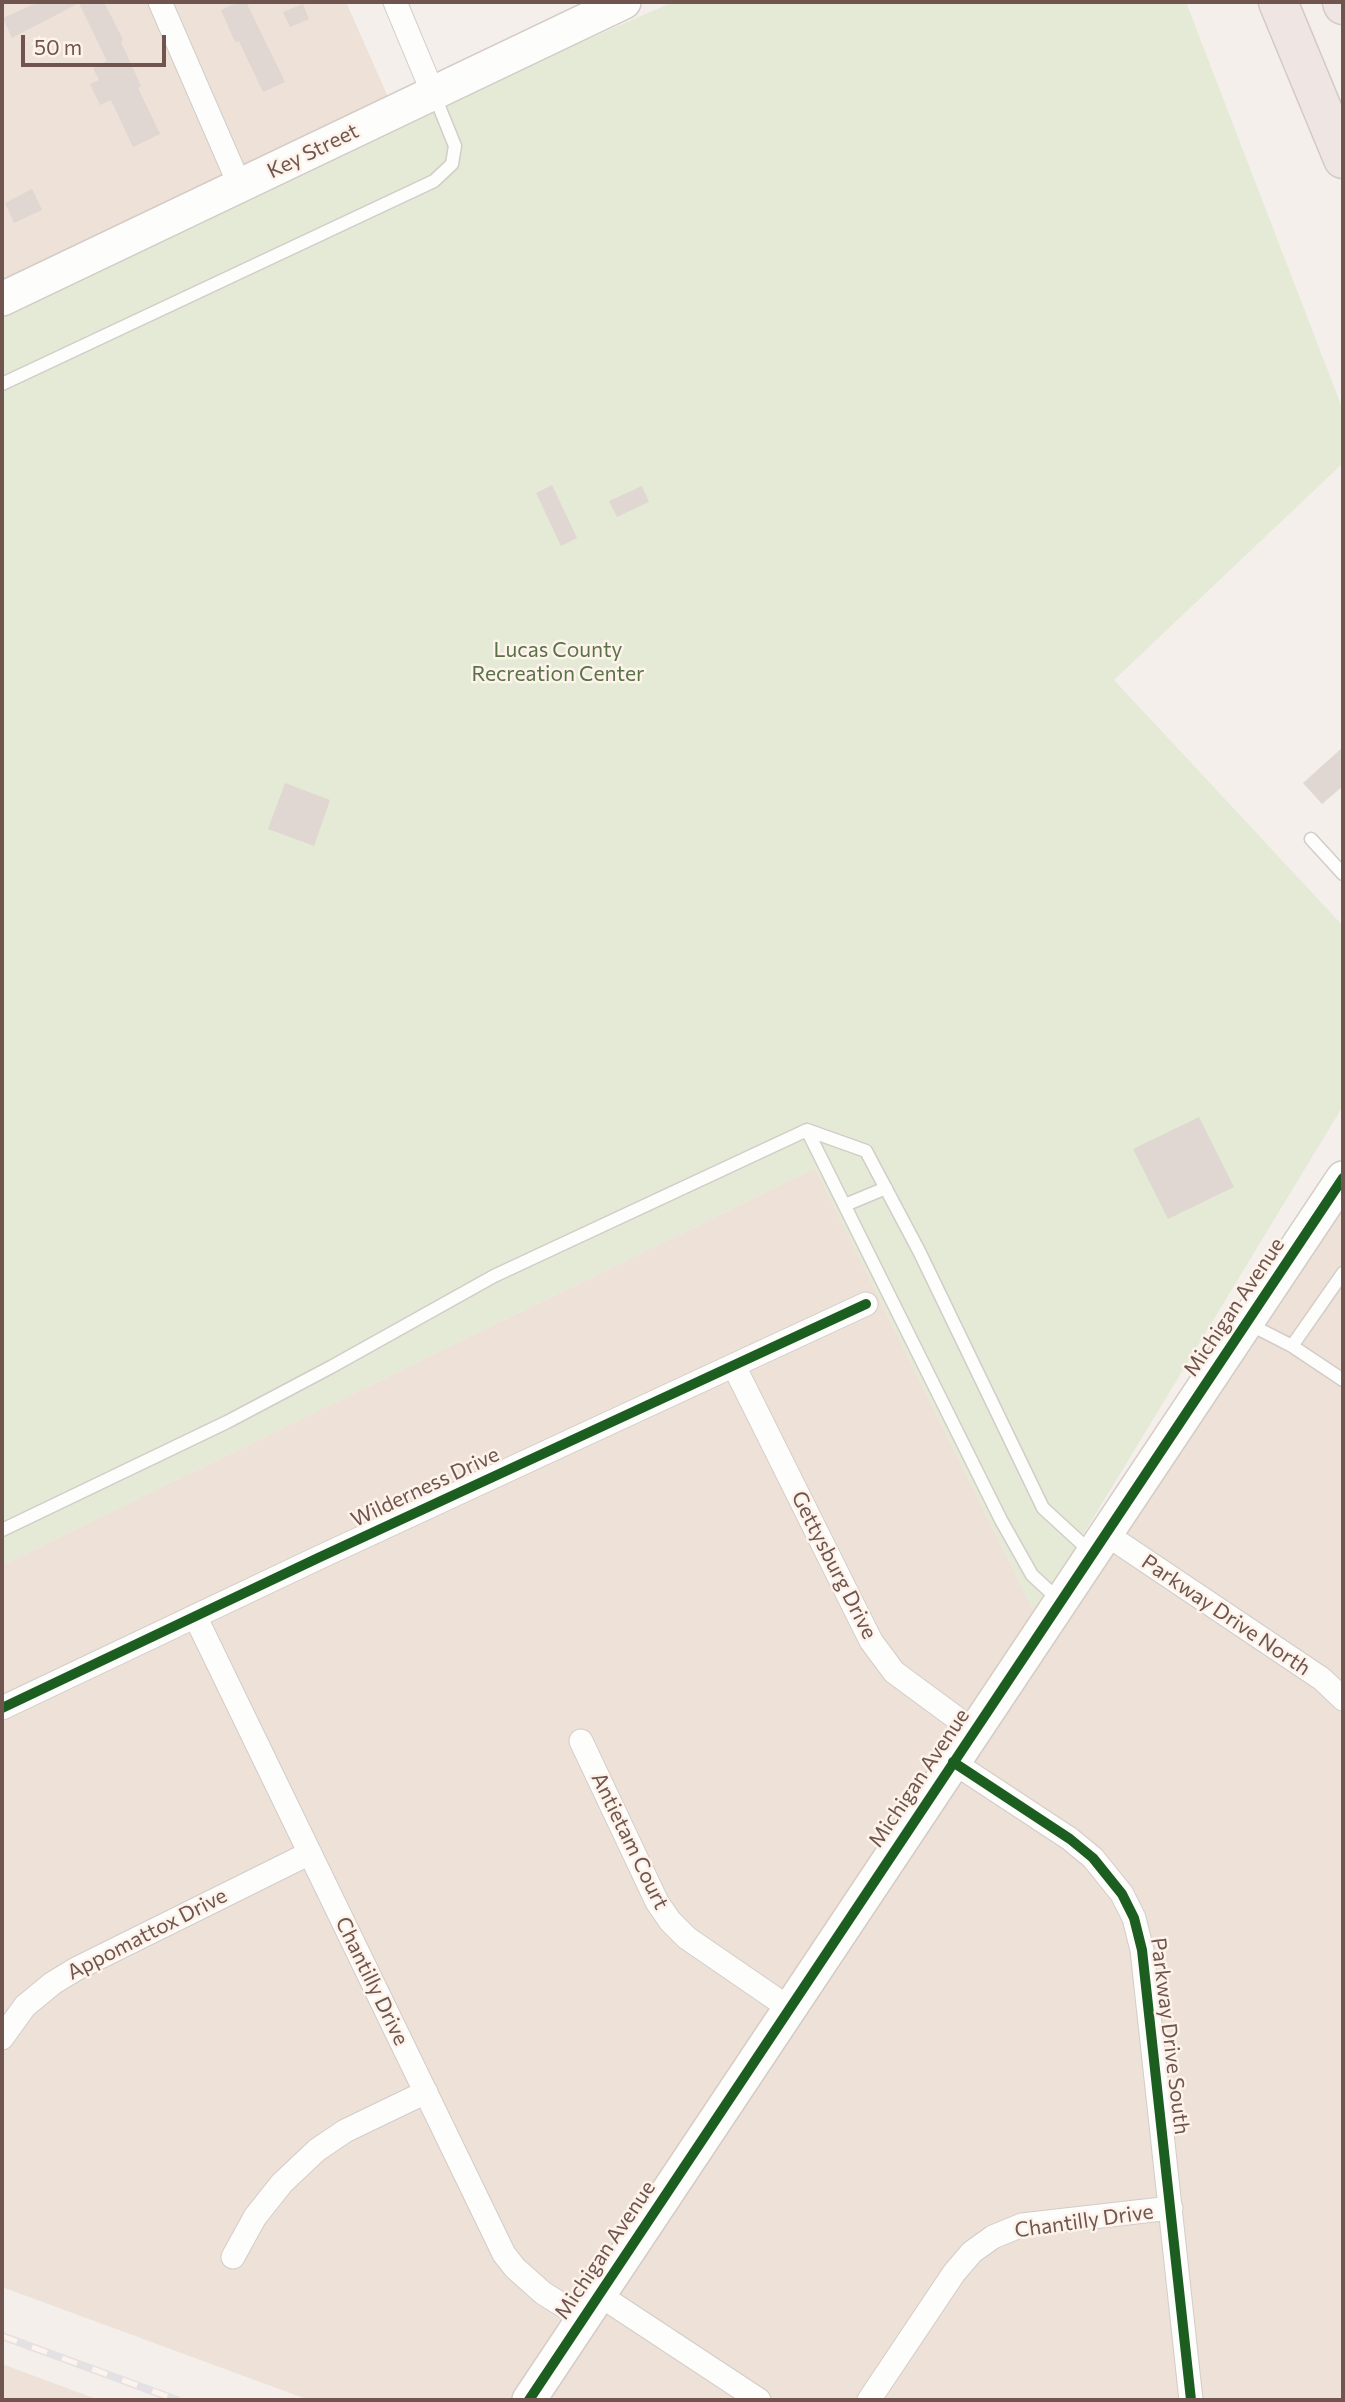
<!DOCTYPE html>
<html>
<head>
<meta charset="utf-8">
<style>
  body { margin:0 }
  #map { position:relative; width:1345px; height:2402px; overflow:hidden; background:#f4efea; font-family:Commissioner,sans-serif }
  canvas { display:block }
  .frame { position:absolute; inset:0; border:4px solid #6f554d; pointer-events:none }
  .scale { position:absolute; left:21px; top:35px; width:145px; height:32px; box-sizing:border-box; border:4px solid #6f554d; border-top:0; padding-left:9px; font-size:21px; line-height:24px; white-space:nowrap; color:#6f554d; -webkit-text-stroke:5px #fdf3eb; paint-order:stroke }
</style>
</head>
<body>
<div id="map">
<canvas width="1345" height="2402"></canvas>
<div class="frame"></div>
<div class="scale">50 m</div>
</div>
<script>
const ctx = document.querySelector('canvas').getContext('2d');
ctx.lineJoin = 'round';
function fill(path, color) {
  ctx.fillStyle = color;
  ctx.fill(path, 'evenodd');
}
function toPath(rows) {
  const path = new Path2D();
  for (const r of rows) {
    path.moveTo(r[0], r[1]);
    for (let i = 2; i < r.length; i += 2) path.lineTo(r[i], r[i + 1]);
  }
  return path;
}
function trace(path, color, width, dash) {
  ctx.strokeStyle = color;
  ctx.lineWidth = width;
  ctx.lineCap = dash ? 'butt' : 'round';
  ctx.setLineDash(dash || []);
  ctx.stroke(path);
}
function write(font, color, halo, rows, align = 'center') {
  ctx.font = font + ' Commissioner,sans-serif';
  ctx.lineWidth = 5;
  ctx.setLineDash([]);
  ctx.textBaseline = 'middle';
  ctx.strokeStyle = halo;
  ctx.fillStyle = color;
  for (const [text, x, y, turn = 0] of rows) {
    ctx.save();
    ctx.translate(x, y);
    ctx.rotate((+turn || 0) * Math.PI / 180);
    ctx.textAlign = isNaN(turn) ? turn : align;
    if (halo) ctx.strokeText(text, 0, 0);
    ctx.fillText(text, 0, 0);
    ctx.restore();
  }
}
fill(toPath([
  [2,2,346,2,399,122,2,311],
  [815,1168,1035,1614,1343,1211,1343,2400,309,2400,2,2287,2,1565],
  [2,2364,99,2400,2,2400]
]), '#ede1d8');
fill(toPath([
  [673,2,1186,2,1343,410,1343,463,1114,680,1343,926,1343,1106,1035,1614,815,1168,2,1565,2,311,399,122]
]), '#e4ead6');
fill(toPath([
  [39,2,104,2,123,40,121,42,141,86,138,88,160,134,133,147,111,100,100,105,90,84,99,80,93,68,107,61,79,3,12,38,3,18],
  [239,2,246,2,285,82,263,92,239,41,235,42,221,10],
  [303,4,309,19,290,27,283,12],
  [32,189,42,210,14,223,5,203],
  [552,485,577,538,561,546,536,493],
  [642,486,649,502,617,517,609,501],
  [1343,747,1343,786,1322,804,1303,783],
  [285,783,330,800,314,846,268,829],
  [1199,1117,1234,1187,1168,1219,1133,1149]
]), '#e0d7d2');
const lane = toPath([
  [2,384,434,181,452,164,455,146,434,94],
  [1311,839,1343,874],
  [807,1130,1001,1520,1032,1575,1059,1600],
  [845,1205,886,1188],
  [1343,1273,1292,1346,1343,1380],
  [1247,1323,1292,1346],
  [2,1530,227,1422,331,1367,494,1276,807,1130,866,1151,919,1251,1043,1508,1092,1553]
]);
const street = toPath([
  [160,2,240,186],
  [395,2,433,93],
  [734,1366,871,1641,894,1672,974,1731],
  [1106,1534,1322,1679,1343,1699],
  [195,1616,504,2254,515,2268,543,2293,583,2318],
  [2,1708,318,1558,866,1304],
  [581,1741,657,1902,670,1921,687,1938,789,2008],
  [953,1762,1070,1839,1093,1858,1122,1894,1134,1918,1142,1950,1191,2400],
  [2,2038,25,2006,53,1983,76,1969,310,1853],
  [233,2257,255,2217,282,2183,317,2150,345,2131,426,2092],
  [598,2294,759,2400],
  [869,2400,954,2273,972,2252,993,2237,1022,2225,1171,2208]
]);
const secondary = toPath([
  [2,299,624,2],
  [529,2400,1343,1178]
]);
const highway = toPath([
  [1278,2,1343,159],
  [1342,2,1343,5]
]);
trace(lane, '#d3ccc8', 15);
trace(street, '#d3ccc8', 25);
trace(secondary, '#d4cbc6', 36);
trace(highway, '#d3cac7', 41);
trace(lane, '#fdfdfc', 12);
trace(street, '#fdfdfc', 23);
trace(secondary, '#fdfdfc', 33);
trace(highway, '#efe6e4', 38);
const rail = toPath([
  [2,2336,177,2400]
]);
trace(rail, '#e3e1e3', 8);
trace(rail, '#fdf3eb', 5, [16]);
trace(toPath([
  [2,1708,318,1558,866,1304],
  [953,1762,1070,1839,1093,1858,1122,1894,1134,1918,1142,1950,1191,2400],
  [529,2400,1343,1178]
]), '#1b5e20', 10);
write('21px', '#6f554d', '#fdf3eb', [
  ["Key Street",313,151,-26],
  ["Michigan Avenue",1234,1307,-56],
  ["Wilderness Drive",425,1487,-25],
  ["Gettysburg Drive",834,1565,63],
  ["Parkway Drive North",1226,1615,34],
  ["Michigan Avenue",919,1778,-56],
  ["Antietam Court",630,1841,64],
  ["Appomattox Drive",147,1934,-27],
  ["Chantilly Drive",372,1981,64],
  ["Parkway Drive South",1170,2036,83],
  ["Chantilly Drive",1084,2221,-8],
  ["Michigan Avenue",605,2250,-56]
]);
write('21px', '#597347', '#fdf3eb', [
  ["Lucas County",558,650],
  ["Recreation Center",558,674]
]);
</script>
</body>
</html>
